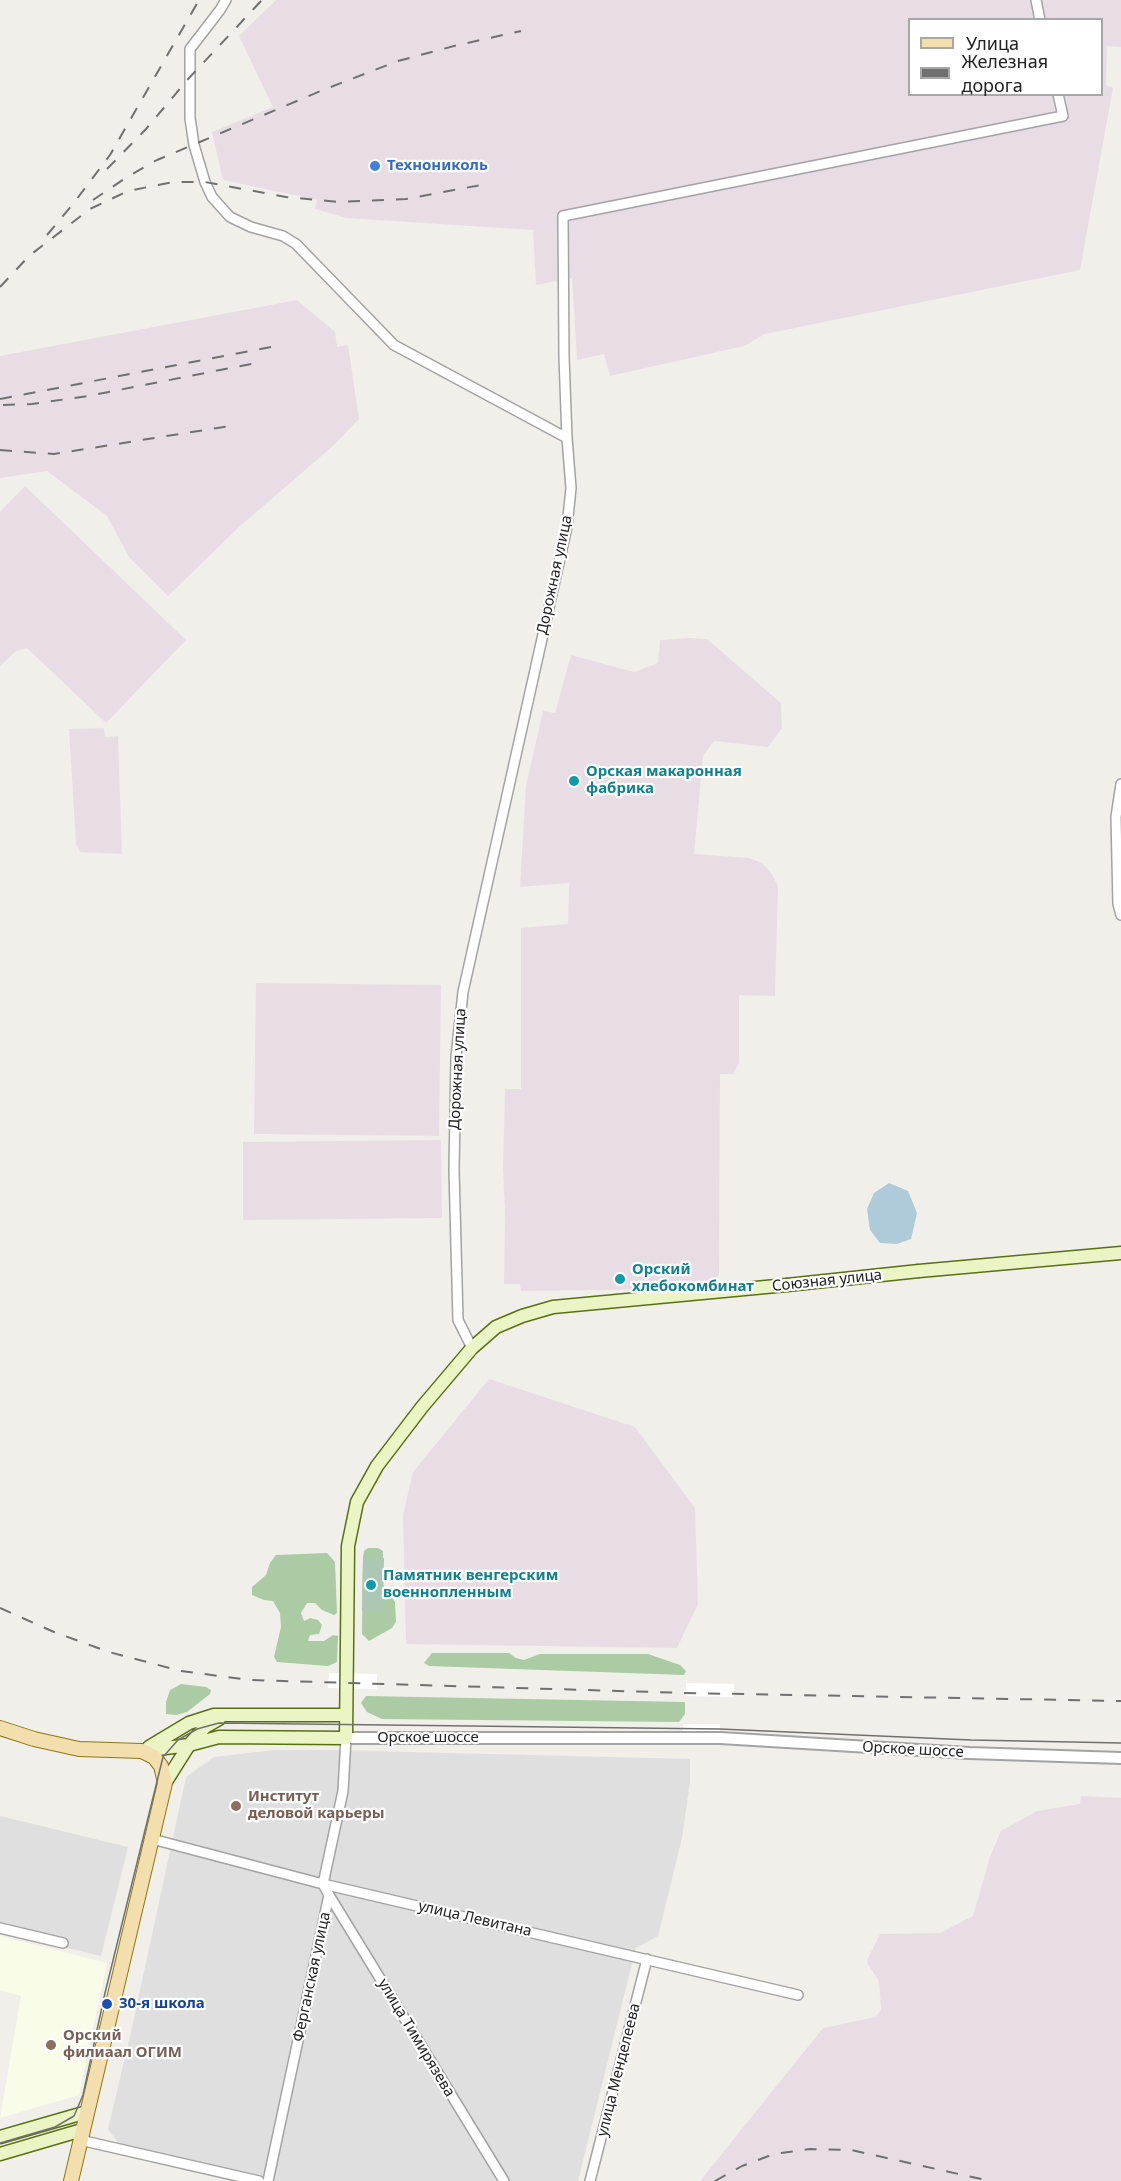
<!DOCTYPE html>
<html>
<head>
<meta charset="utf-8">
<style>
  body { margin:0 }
  #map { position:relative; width:1121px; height:2181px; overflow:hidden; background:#f1efea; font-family:"Noto Sans",sans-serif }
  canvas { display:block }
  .legend { position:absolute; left:908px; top:18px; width:195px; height:78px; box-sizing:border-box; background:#fff; border:2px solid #a7a7a7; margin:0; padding:8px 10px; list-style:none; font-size:18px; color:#222 }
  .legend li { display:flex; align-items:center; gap:12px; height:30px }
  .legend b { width:30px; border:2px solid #a7a7a7 }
</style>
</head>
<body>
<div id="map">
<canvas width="1121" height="2181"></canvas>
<ul class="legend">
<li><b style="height:8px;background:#f3dead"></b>Улица</li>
<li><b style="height:8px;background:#707070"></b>Железная дорога</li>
</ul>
</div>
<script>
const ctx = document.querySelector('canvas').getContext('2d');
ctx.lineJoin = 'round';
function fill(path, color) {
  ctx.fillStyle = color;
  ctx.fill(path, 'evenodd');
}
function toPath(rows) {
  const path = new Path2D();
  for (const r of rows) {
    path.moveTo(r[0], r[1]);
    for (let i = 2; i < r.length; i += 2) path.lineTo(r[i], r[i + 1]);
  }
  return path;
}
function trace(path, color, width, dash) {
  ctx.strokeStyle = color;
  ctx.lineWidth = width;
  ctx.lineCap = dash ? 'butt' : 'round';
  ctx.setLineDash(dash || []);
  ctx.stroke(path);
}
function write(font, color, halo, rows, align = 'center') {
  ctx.font = font + ' "Noto Sans",sans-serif';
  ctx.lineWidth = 4.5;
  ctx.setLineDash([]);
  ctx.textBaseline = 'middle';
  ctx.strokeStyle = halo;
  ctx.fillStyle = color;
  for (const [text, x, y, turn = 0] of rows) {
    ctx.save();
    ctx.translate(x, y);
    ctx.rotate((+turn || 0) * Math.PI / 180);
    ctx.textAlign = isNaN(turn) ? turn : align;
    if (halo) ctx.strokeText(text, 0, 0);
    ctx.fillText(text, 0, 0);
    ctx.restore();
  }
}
fill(toPath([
  [275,1750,330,1750,690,1759,690,1782,682,1838,658,1936,636,1948,578,2181,277,2181,119,2144,108,2129,131,2032,186,1777,214,1757],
  [0,1816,128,1847,101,1956,0,1932]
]), '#e0dfdf');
fill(toPath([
  [276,0,1121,0,1121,47,1107,46,1106,85,1113,88,1080,270,765,334,744,346,610,376,604,354,577,360,572,278,536,285,533,230,346,218,315,209,317,200,223,180,212,132,273,107,239,36],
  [910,20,1102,20,1102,94,910,94],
  [297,300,335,332,337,347,348,345,359,419,333,446,239,527,168,596,129,557,107,516,47,471,0,478,0,356],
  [25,486,186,640,106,723,27,648,16,651,0,666,0,512],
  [689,638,707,639,781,703,782,728,768,747,714,741,703,756,694,854,749,858,762,863,772,874,778,886,775,996,739,995,739,1063,733,1074,720,1074,719,1274,715,1285,685,1289,521,1291,520,1284,504,1284,505,1211,503,1169,505,1089,521,1089,521,928,568,924,569,883,520,887,526,786,543,711,555,713,571,655,634,672,658,663,660,640],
  [104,728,105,737,118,736,122,854,80,852,76,844,69,729],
  [256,983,441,985,439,1136,254,1134],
  [441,1140,442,1218,243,1220,243,1142],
  [489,1379,635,1427,695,1508,698,1604,677,1648,406,1644,403,1515,413,1472],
  [1081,1796,1121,1798,1121,2181,700,2181,823,2028,876,2017,881,2009,879,1981,867,1963,868,1958,880,1934,940,1933,973,1916,990,1857,1001,1831,1037,1811,1080,1804]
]), '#e9dde5');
fill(toPath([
  [0,1936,107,1963,79,2095,0,2118,21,1996,0,1990]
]), '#f9fce8');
fill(toPath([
  [368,1548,378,1548,383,1551,383,1585,395,1602,396,1622,392,1628,369,1641,362,1634,363,1557,364,1551],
  [327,1553,335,1562,337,1613,334,1615,322,1610,315,1603,307,1603,301,1613,304,1621,310,1618,318,1620,322,1625,319,1634,310,1635,308,1641,324,1641,333,1635,338,1636,337,1662,328,1666,277,1662,274,1657,281,1627,280,1613,273,1601,264,1600,252,1595,252,1587,266,1575,270,1563,276,1555],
  [432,1653,509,1653,516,1658,524,1660,540,1654,648,1654,680,1665,686,1671,684,1675,429,1666,424,1663],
  [181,1684,206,1687,211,1690,210,1694,187,1712,176,1715,166,1714,166,1702,170,1690],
  [366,1696,685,1702,685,1714,679,1722,382,1719,367,1712,361,1703]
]), '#aacba3');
fill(toPath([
  [363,1557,384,1558,383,1611,362,1611]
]), '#adc7b5');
fill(toPath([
  [889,1183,908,1191,917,1213,911,1239,897,1244,880,1243,870,1230,867,1209,874,1193]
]), '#afcad9');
fill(toPath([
  [329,1673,377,1674,377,1689,328,1688],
  [686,1683,734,1684,734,1697,686,1696],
  [683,1724,720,1724,720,1742,683,1742]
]), '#fff');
const minor = toPath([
  [226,0,220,10,190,49,190,118,194,145,205,182,212,197,230,217,251,227,283,236,296,244,394,345,567,438,571,488,567,527,463,992,456,1057,454,1170,458,1320,472,1348],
  [1036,0,1040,20],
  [567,438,564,357,563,216,1063,116,1058,94],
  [1121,784,1116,817,1118,904,1121,915],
  [152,1839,323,1884,798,1995],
  [329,1895,504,2181],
  [0,1928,63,1943],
  [80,2140,259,2181],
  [268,2181,329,1895,323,1884,343,1791,346,1738],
  [590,2181,647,1959]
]);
const tertiary = toPath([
  [346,1738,683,1738],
  [720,1738,969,1753,1121,1758]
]);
const secondary = toPath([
  [919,1271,1121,1253],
  [149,1747,189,1723,214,1715,346,1715],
  [142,1751,189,1745,219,1737,346,1738,348,1546,357,1502,377,1466,422,1407,472,1348,496,1327,522,1316,553,1307,787,1285],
  [165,1783,189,1745,205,1727,219,1719],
  [0,2137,87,2112],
  [0,2154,82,2130]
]);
const primary = toPath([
  [0,1728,34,1739,79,1749,142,1751,154,1757,161,1766,165,1783,71,2181]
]);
trace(minor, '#a3a3a3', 12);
trace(tertiary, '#a3a3a3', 14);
trace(secondary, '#597012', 15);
trace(primary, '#8f7611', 16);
trace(minor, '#fff', 9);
trace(tertiary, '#fff', 10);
trace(secondary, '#ebf4c5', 12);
trace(primary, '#f3dead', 14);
trace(toPath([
  [0,2143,55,2127,74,2116,83,2095,105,1993,163,1757,178,1740,197,1729,219,1723,720,1729,971,1740,1121,1743]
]), '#707070', 1.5);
trace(toPath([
  [107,169,146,129,189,78,262,0],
  [93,200,127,177,157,160,323,90,398,61,454,46,521,31],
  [47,235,73,204,110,155,199,0],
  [0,287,29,256,90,209,128,191,173,182,205,182,286,197,339,202,406,199,481,185],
  [0,399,281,345],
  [3,405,32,404,88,396,261,362],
  [0,450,54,454,236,425],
  [0,1608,54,1632,109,1652,181,1671,250,1680,686,1693,1121,1701],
  [715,2181,742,2166,774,2154,810,2149,851,2150,990,2181]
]), '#707070', 2, [12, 12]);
const tertiaryBridge = toPath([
  [683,1738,720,1738]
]);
const secondaryBridge = toPath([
  [787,1285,919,1271]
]);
trace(tertiaryBridge, '#a3a3a3', 14, []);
trace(secondaryBridge, '#597012', 15, []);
trace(tertiaryBridge, '#fff', 10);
trace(secondaryBridge, '#ebf4c5', 12);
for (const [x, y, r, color] of [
  [375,166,6,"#3f7fe0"],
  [574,781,6,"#0f9aa8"],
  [620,1279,6,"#0f9aa8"],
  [371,1585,6,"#0f9aa8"],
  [236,1806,6,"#8d6e63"],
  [107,2004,6,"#1a4fb4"],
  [51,2045,6,"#8d6e63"]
]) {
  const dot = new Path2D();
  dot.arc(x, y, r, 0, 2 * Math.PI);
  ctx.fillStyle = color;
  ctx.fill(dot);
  trace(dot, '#fff', 2);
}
write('bold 15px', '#366cbe', '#fff', [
  ["Технониколь",387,166]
], 'left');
write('15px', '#222', '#fff', [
  ["Дорожная улица",555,575,-78],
  ["Дорожная улица",458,1069,-87],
  ["Союзная улица",827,1281,-6],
  ["Орское шоссе",428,1738],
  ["Орское шоссе",913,1750,3],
  ["улица Левитана",475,1919,13],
  ["Ферганская улица",312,1977,-78],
  ["улица Тимирязева",416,2038,59],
  ["улица Менделеева",619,2070,-76]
]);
write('bold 15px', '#0d838f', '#fff', [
  ["Орская макаронная",586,772],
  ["фабрика",586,789],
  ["Орский",632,1270],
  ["хлебокомбинат",632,1287],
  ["Памятник венгерским",383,1576],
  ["военнопленным",383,1593]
], 'left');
write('bold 15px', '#785e54', '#fff', [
  ["Институт",248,1797],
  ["деловой карьеры",248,1814],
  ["Орский",63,2036],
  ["филиаал ОГИМ",63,2053]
], 'left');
write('bold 15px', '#164399', '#fff', [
  ["30-я школа",119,2004]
], 'left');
</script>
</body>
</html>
